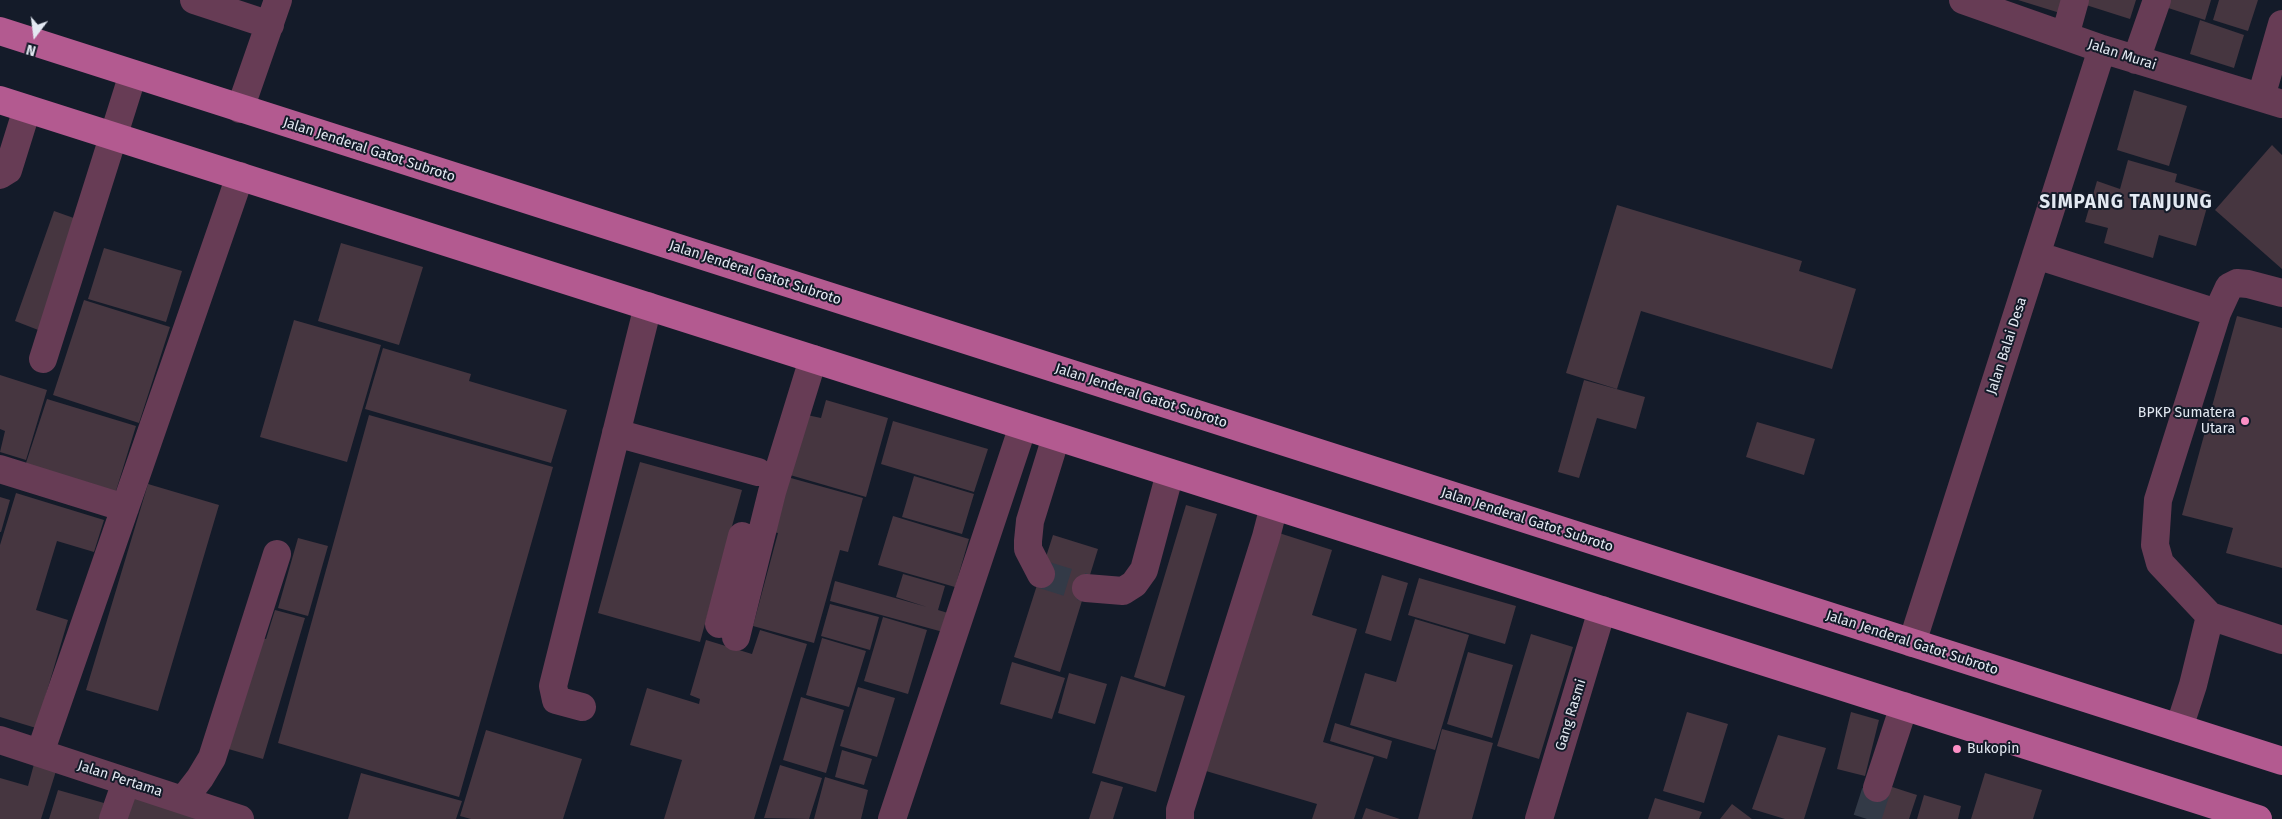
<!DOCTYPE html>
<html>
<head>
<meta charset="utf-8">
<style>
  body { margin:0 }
  #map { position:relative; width:2282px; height:819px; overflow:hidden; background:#141b29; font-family:"Fira Sans",sans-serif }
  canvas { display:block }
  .north { position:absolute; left:10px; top:10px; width:50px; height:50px; -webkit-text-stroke:4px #141b29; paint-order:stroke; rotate:195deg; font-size:14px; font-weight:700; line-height:20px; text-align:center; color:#e3e9f2 }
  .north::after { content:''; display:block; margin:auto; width:18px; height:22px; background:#e3e9f2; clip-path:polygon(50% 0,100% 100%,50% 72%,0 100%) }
</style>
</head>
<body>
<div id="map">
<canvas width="2282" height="819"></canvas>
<div class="north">N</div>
</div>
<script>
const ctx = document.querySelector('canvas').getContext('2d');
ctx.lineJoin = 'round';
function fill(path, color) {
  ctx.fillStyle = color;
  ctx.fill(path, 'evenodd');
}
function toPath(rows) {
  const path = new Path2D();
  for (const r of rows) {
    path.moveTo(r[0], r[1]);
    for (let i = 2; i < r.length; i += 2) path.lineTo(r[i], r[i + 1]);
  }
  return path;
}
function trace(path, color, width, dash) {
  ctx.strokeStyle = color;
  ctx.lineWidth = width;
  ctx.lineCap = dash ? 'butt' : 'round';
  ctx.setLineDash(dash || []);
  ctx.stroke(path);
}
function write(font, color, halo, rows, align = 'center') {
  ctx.font = font + ' "Fira Sans",sans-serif';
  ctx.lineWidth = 4;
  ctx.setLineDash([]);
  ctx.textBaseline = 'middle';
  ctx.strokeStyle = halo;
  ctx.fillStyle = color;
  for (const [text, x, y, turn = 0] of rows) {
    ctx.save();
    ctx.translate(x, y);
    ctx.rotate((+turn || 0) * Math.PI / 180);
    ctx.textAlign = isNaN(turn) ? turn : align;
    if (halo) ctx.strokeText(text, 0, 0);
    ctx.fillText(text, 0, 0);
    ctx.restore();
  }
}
fill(toPath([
  [2018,0,2064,0,2060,13],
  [2087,0,2136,0,2130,19,2086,5],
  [2161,0,2211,0,2205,20,2159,5],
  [2219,0,2258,0,2248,31,2213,20],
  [2200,20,2244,35,2234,68,2190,54],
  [2134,90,2187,106,2169,166,2117,150],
  [2272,145,2282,155,2282,269,2215,210],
  [2128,160,2177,174,2175,182,2211,193,2196,246,2159,235,2153,258,2104,243,2108,228,2085,222,2097,181,2120,189],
  [1617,205,1802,261,1799,271,1856,289,1832,369,1641,311,1617,389,1566,373],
  [54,211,85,222,46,333,15,321],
  [341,243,423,267,399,345,318,321],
  [104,248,182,271,166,322,88,299],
  [84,300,170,327,139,423,53,395],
  [2237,316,2282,328,2282,568,2226,553,2233,528,2182,515],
  [294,320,381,345,347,462,260,437],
  [383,348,471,374,469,381,567,410,551,463,365,409],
  [0,375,47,390,26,460,0,452,5,431,0,429],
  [1584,380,1645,397,1636,429,1597,418,1579,478,1558,472],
  [47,399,136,426,115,494,25,466],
  [826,400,888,418,866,497,790,475,807,415,821,418],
  [369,415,553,467,459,797,278,743],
  [893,421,988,449,974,492,881,464],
  [1757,422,1815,439,1804,475,1746,457],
  [640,462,742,490,700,642,598,613],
  [780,475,863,498,848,552,840,550,814,643,753,626,778,533,765,530],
  [914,476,974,494,962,534,902,517],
  [148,484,219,505,158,711,86,690],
  [16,493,104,520,94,552,57,541,36,610,68,620,36,728,0,717,0,545],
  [0,497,10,500,1,532,0,532],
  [1186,505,1217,514,1165,687,1134,677],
  [893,516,969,539,955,587,878,565],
  [1279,533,1332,550,1312,615,1357,629,1323,742,1374,757,1354,819,1312,819,1317,804,1206,771],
  [1053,535,1098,549,1060,672,1014,657],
  [298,538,328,546,308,616,278,608],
  [903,574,945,586,938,610,948,613,943,632,830,601,835,581,927,607,896,597],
  [1382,575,1408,583,1391,641,1365,633],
  [1419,578,1516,606,1505,644,1408,615],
  [830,604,879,617,870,650,821,636],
  [275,610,305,618,263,759,225,748,258,637,266,639],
  [883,617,927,630,908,694,864,681],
  [1415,619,1469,635,1435,750,1350,725,1365,673,1396,682],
  [760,630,807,644,754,819,664,819,682,760,630,745,647,688,699,704,700,699,690,695,706,640,752,654],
  [1531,634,1573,647,1539,759,1497,746],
  [822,638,866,651,849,707,806,695],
  [1468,652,1513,665,1492,738,1447,724],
  [1012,662,1065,678,1052,719,1000,704],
  [1069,673,1107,684,1095,724,1058,713],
  [1121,676,1185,696,1156,792,1092,773],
  [858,687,895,698,877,757,840,746],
  [801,697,844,710,826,773,783,760],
  [1687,712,1728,724,1704,803,1663,791],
  [1851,712,1879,720,1865,776,1837,769],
  [1335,723,1392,741,1387,759,1330,741],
  [1442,729,1493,743,1472,819,1418,819],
  [486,730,582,759,563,819,471,819,460,816],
  [1778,735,1826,748,1804,819,1785,819,1752,809],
  [842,750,872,759,864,785,835,777],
  [34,764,56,771,41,819,0,819,0,778,28,786],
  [780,765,822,778,809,819,764,818],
  [361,773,462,801,456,819,348,819],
  [1985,773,2042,790,2033,819,1971,819],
  [825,777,868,790,861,819,814,819],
  [1101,781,1123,787,1113,819,1089,819],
  [1886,785,1917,795,1909,819,1875,819],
  [128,789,220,819,119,819],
  [58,790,104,803,99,819,49,819],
  [1924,795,1961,806,1958,819,1917,819],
  [1655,798,1702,812,1699,819,1648,819],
  [1732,804,1752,819,1720,819],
  [1366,808,1400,819,1362,819]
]), '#463640');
trace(toPath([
  [1041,574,1086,588],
  [1867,819,1877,788]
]), '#333a47', 28, [28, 14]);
trace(toPath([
  [194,0,270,25],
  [1963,0,2102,49,2282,104],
  [2065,36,2075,0],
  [2136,60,2157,0],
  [2261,97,2282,24],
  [240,109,278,0],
  [0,175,8,170,27,109],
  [2036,255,2217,313],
  [43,359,133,74],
  [616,433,758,472],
  [0,469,125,508],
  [1041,574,1028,549,1028,541,1030,521,1056,437],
  [1086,588,1123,591,1134,584,1144,570,1170,473],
  [2210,616,2282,640],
  [719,624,742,536],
  [736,637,772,492,813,359],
  [1912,643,2102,49],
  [582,707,556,700,553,686,648,306],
  [2179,728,2193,685,2210,616,2160,563,2155,545,2158,500,2217,313,2229,287,2237,283,2248,284,2282,293],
  [0,740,240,819],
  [40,753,240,176],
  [1877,788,1904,706],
  [183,800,200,778,212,758,277,554],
  [113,819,126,782],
  [892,819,1023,426],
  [1180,819,1180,810,1266,537,1274,506],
  [1539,819,1602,610]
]), '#673c55', 28);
trace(toPath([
  [0,31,2282,761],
  [0,100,2258,819]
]), '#b35a90', 28);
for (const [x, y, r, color] of [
  [2245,421,5,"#fb8fc5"],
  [1957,749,5,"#fb8fc5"]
]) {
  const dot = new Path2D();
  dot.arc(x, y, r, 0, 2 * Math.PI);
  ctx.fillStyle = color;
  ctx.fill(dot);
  trace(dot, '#141b29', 2);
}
write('14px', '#e3e9f2', '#141b29', [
  ["Jalan Murai",2122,55,18],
  ["Jalan Jenderal Gatot Subroto",369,150,18],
  ["Jalan Jenderal Gatot Subroto",755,273,18],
  ["Jalan Balai Desa",2007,346,-72],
  ["Jalan Jenderal Gatot Subroto",1141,396,18],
  ["Jalan Jenderal Gatot Subroto",1527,520,18],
  ["Jalan Jenderal Gatot Subroto",1912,643,18],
  ["Gang Rasmi",1571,715,-73],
  ["Jalan Pertama",120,779,18]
]);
write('14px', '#e3e9f2', '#141b29', [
  ["BPKP Sumatera",2235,413],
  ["Utara",2235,429],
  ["Bukopin",1967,749,"left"]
], 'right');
ctx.letterSpacing = '1px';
write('bold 19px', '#e3e9f2', '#141b29', [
  ["SIMPANG TANJUNG",2126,203]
]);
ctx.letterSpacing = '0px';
</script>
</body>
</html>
